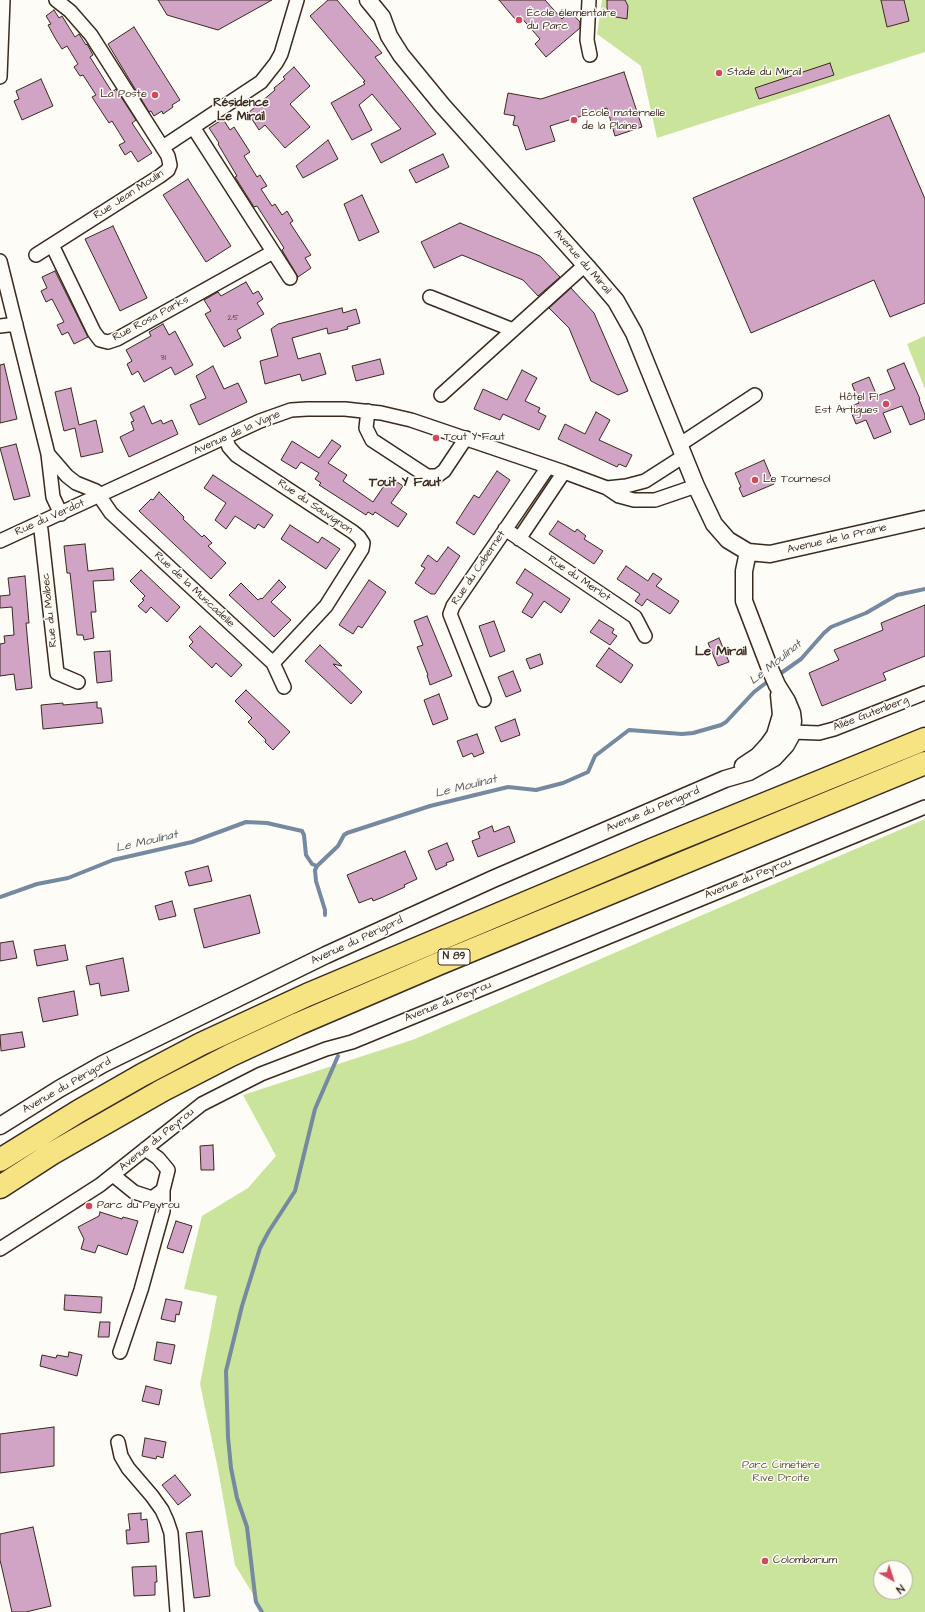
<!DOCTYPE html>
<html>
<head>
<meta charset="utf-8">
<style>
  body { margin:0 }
  #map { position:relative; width:925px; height:1612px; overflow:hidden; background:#fdfcf7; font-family:"Architects Daughter",sans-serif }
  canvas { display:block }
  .north { position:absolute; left:873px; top:1560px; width:40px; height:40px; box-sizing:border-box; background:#fdfcf7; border:1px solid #afa8a0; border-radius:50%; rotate:141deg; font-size:11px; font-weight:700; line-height:16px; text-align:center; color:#3b2a1e }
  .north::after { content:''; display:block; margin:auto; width:14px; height:18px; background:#d1495b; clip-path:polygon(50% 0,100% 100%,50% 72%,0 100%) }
</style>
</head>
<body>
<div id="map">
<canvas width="925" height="1612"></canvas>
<div class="north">N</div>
</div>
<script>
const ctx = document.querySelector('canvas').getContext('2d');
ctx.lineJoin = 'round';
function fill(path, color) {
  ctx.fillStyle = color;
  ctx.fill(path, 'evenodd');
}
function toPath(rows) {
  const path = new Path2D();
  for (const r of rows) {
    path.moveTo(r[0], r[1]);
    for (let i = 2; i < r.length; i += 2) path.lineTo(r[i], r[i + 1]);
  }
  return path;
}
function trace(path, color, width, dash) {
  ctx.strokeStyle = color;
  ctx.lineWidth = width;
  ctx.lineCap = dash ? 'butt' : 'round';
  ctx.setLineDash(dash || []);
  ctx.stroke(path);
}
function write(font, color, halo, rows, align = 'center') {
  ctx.font = font + ' "Architects Daughter",sans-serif';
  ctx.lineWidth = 3;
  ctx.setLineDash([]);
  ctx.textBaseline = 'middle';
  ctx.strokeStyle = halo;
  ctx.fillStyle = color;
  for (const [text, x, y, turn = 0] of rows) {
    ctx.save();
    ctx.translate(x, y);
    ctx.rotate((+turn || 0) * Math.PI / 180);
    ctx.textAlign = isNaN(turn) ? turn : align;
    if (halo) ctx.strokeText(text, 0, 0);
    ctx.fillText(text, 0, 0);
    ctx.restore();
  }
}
fill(toPath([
  [602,0,925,0,925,52,657,138,641,66,597,34],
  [925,336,925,389,907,344],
  [925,819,925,1612,264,1612,235,1565,218,1469,200,1384,217,1296,184,1289,202,1216,248,1188,276,1156,243,1095,415,1039],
  [881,1568,905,1568,905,1592,881,1592]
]), '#cae59b');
trace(toPath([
  [777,676,801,659,824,633,831,627,866,613,897,595,925,589],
  [0,897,37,884,68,878,113,860,192,842,246,822,267,823,302,831,304,835,306,855,312,864,317,866],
  [325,915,325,910,316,881,315,870,317,866,338,846,344,835,347,833,430,806,508,787,536,790,563,783,588,772,595,756,629,730,682,734,693,733,721,725,726,722,754,692,771,679],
  [262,1612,256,1602,255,1595,247,1527,237,1498,231,1468,228,1437,226,1371,242,1306,260,1248,269,1231,295,1191,315,1109,338,1056]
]), '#7589a0', 4);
const building = toPath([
  [158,0,272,0,218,30,167,15,158,0],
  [328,0,337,0,382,53,375,57,436,134,381,163,371,144,401,129,372,94,359,105,372,130,352,140,331,103,365,84,363,82,365,81,310,16,328,0],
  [499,0,545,0,562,19,570,11,580,22,580,28,546,57,535,44,540,39,519,15,515,19,499,0],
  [607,0,625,0,628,6,627,19,616,17,609,12,607,8,607,0],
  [881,0,904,0,909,21,887,27,881,0],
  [54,10,59,18,62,16,75,37,79,34,86,45,87,44,93,55,90,57,112,92,116,89,136,120,132,123,152,153,138,162,131,151,125,155,119,145,125,142,112,121,109,123,92,97,96,95,83,75,80,76,74,67,78,64,67,46,62,49,55,38,48,25,51,24,46,16,54,10],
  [134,27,180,100,172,105,173,107,163,114,162,111,154,116,151,111,149,112,108,44,134,27],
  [830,63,834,75,759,99,755,88,830,63],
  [294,67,310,86,290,104,310,127,285,148,265,125,259,130,248,113,275,90,274,88,285,79,283,77,294,67],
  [624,72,642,127,615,136,607,108,550,126,555,141,526,150,518,126,513,125,515,116,504,114,508,93,541,99,624,72],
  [41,79,53,106,22,120,14,101,19,99,16,91,41,79],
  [889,115,925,199,925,303,890,317,874,280,751,333,693,198,889,115],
  [223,119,230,130,234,127,250,152,244,156,257,177,260,175,267,186,261,189,272,206,275,204,282,215,287,211,293,221,290,223,311,255,305,258,311,268,298,277,282,250,284,248,257,206,254,207,235,177,237,176,218,144,219,143,209,128,223,119],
  [328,140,338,159,303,178,296,166,328,140],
  [443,154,449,167,416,183,409,170,443,154],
  [188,179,231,246,206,262,163,195,188,179],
  [362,195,379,232,359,241,344,204,362,195],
  [460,223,540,256,560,277,538,296,523,280,462,255,434,268,421,242,460,223],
  [113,226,147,298,120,311,85,239,113,226],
  [55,271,88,337,74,344,68,332,62,335,57,325,64,322,52,299,46,302,41,291,47,288,42,277,55,271],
  [246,282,253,294,258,291,263,299,257,303,264,314,237,330,241,338,224,347,205,314,211,311,204,300,218,292,221,296,246,282],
  [571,288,594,313,628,391,618,395,591,381,569,328,549,308,571,288],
  [342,308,343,313,356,309,360,323,347,327,348,329,328,334,327,328,292,338,298,359,320,353,326,374,302,381,300,374,265,384,260,361,278,356,271,329,278,324,342,308],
  [163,324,169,335,175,331,193,365,175,375,171,367,144,382,138,371,132,375,127,364,132,361,126,350,151,336,149,332,163,324],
  [380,359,384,374,356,381,352,366,380,359],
  [904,363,920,399,919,399,925,415,925,419,910,425,902,406,883,413,891,432,874,439,866,420,856,424,849,407,859,403,852,384,869,377,877,396,895,389,887,370,904,363],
  [4,364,17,419,0,423,0,365,4,364],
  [213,366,224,389,238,383,247,402,199,425,190,405,206,398,196,376,213,366],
  [522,370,537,378,525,401,540,408,538,412,546,416,539,430,503,414,500,420,474,409,483,389,507,400,522,370],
  [71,388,79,425,96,420,103,452,81,457,75,428,64,431,55,392,71,388],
  [144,406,152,424,161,420,163,424,172,420,178,434,129,457,120,437,134,430,131,422,134,421,130,413,144,406],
  [596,412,610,420,599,440,632,455,626,467,619,464,617,467,558,439,565,424,585,434,596,412],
  [332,440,341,446,328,463,347,475,343,481,373,502,390,477,403,486,391,503,407,514,398,527,375,512,373,515,368,512,366,515,319,485,321,483,315,479,319,473,301,462,296,469,281,460,292,441,319,458,332,440],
  [16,444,30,496,14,500,0,448,16,444],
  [764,460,774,484,743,497,739,488,741,487,735,473,764,460],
  [497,471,510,480,474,535,456,523,474,495,479,498,497,471],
  [213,475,273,515,264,528,258,524,255,529,235,516,226,529,215,520,226,503,204,488,213,475],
  [159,492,184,517,183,519,202,537,204,535,212,543,208,546,226,563,211,579,139,511,151,499,153,500,159,492],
  [558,521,575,532,577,529,586,536,584,539,603,551,594,564,549,534,558,521],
  [290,525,318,543,322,537,340,549,326,569,281,539,290,525],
  [85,544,88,571,113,568,114,580,93,581,96,612,91,612,94,638,84,640,83,635,77,635,70,573,67,573,64,546,85,544],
  [448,547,460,556,435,594,431,594,415,583,425,568,421,566,428,555,437,562,448,547],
  [626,566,648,581,653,573,662,579,656,586,679,601,670,614,647,599,642,606,635,601,640,594,617,579,626,566],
  [525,569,570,599,561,613,544,601,532,618,522,612,533,594,516,583,525,569],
  [141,570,180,607,167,622,151,607,146,613,138,606,144,600,142,599,145,596,130,581,141,570],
  [25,576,29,623,26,623,32,688,16,690,14,674,0,676,0,644,5,643,4,636,14,635,12,607,0,608,0,596,10,595,8,578,25,576],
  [279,580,286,587,271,602,291,620,274,637,229,595,241,583,258,600,261,598,262,599,279,580],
  [369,580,386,592,362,628,358,626,353,634,339,625,369,580],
  [925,605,925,656,883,673,886,680,822,706,809,673,839,660,834,650,883,630,881,623,925,605],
  [427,616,452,676,430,685,427,675,428,675,417,647,423,645,414,621,427,616],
  [599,620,614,629,612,633,617,636,610,645,590,632,599,620],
  [494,621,505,651,490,657,479,626,494,621],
  [200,626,242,665,231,677,216,663,212,668,189,646,193,642,189,637,200,626],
  [719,638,729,662,718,666,708,643,719,638],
  [320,645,342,666,333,664,362,692,351,704,305,661,320,645],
  [609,648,633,665,621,683,596,666,609,648],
  [110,651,112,681,97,683,94,652,110,651],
  [540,654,543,664,530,669,526,659,540,654],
  [513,671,521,691,506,697,498,677,513,671],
  [246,690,290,732,273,750,265,742,266,740,248,722,252,718,235,701,246,690],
  [439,694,448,719,433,725,424,700,439,694],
  [97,702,97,708,101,708,103,723,43,729,41,705,63,703,63,705,97,702],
  [515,719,520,735,501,742,495,727,515,719],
  [477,734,484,753,474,757,472,753,463,757,457,741,477,734],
  [492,826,494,832,509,826,515,842,478,857,472,841,480,838,478,832,492,826],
  [447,843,454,860,446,863,447,865,436,870,428,851,447,843],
  [405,851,417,879,404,885,405,887,383,897,373,901,372,898,359,903,347,875,405,851],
  [208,866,212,881,189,886,185,872,208,866],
  [250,895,260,933,204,948,194,909,250,895],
  [172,901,176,916,159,920,155,906,172,901],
  [13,941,17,958,0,961,0,943,13,941],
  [65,945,68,960,37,966,34,950,65,945],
  [123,958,129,991,101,996,99,983,90,985,86,966,123,958],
  [74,991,78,1015,43,1022,38,998,74,991],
  [22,1032,25,1047,1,1051,0,1035,22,1032],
  [213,1145,214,1170,201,1170,200,1146,213,1145],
  [100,1212,122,1219,123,1217,138,1221,127,1255,98,1245,95,1253,81,1249,84,1239,78,1227,99,1216,100,1212],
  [176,1221,192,1226,183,1253,167,1248,176,1221],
  [65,1295,102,1297,101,1313,64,1310,65,1295],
  [166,1299,182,1302,179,1315,176,1314,175,1322,161,1319,166,1299],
  [100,1322,110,1322,109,1337,98,1337,100,1322],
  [157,1342,175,1345,171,1364,154,1360,157,1342],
  [69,1352,82,1355,77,1376,40,1366,42,1355,56,1358,57,1355,68,1357,69,1352],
  [146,1386,162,1390,159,1405,142,1401,146,1386],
  [54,1427,54,1466,0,1473,0,1434,54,1427],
  [145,1438,166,1442,163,1458,157,1456,156,1459,142,1456,145,1438],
  [175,1475,191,1495,178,1505,162,1485,175,1475],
  [141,1513,141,1520,147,1519,149,1542,127,1544,126,1530,130,1530,128,1514,141,1513],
  [33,1527,51,1606,26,1612,12,1612,0,1560,0,1534,33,1527],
  [202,1531,210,1596,194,1598,186,1533,202,1531],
  [156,1566,157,1582,155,1582,155,1595,134,1596,132,1567,156,1566]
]);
fill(building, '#d1a3c4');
trace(building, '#3b2a1e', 1);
const minor = toPath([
  [589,0,587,40,590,55],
  [0,77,3,0],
  [193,127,290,278],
  [163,147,261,82,276,63,281,54,297,0],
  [52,245,94,332,100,340,108,342,117,339,273,252],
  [36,255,160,176,168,170,170,165,168,156,91,35,70,11,56,0],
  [0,261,48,454,53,497,61,514],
  [430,297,513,330],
  [0,326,16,324],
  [441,395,585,265],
  [368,411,366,428,372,440,427,476,437,476,444,471,466,438],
  [225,437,229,447,236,455,353,532,359,537,363,543,362,549,326,606,273,663],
  [679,445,755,395],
  [48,454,67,476,76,483,96,491,111,513,273,663,284,687],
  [607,488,626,486,645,481,684,456],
  [38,524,41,530,57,673,78,682],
  [505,529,635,617,645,636],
  [519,539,564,472],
  [0,541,260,421,291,410,307,409,345,409,381,413,411,420,564,472,607,488,619,496,634,500,655,500,696,486],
  [484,700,450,614,453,606,548,467],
  [786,725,787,729,792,732,819,733,834,729,925,693],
  [113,1175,134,1192,152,1198,163,1190,168,1170,158,1158,145,1149],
  [0,1249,100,1185,202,1104,261,1074,326,1049,352,1042,925,807],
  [120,1352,141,1290,163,1211,163,1190],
  [118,1442,121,1456,128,1468,152,1496,162,1510,167,1521,171,1533,177,1612]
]);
const tertiary = toPath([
  [368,0,382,17,389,36,401,55,442,105,587,267,616,301,634,333,696,486,714,524,728,540,748,552,770,554,925,519],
  [743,766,758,756,768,745,775,735,781,715,779,695],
  [0,1126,59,1089,103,1064,326,955,493,879,725,779,749,772,774,758,786,745,791,736,793,721,792,713,787,701,777,685,770,669,744,601,744,571,748,552]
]);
const trunk = toPath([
  [0,1160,79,1111,142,1075,201,1044,307,995,654,849,925,739],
  [0,1187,51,1154,163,1090,231,1055,298,1024,438,964,925,763]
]);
trace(minor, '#3b2a1e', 16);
trace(tertiary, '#3b2a1e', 19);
trace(trunk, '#3b2a1e', 25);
trace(minor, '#fdfcf7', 13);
trace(tertiary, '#fdfcf7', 16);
trace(trunk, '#f6e381', 22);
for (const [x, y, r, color] of [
  [519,20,4,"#d1495b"],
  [719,73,4,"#d1495b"],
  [155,95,4,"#d1495b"],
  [574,120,4,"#d1495b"],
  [886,404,4,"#d1495b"],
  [436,438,4,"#d1495b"],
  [755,480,4,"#d1495b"],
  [89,1206,4,"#d1495b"],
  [765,1561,4,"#d1495b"]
]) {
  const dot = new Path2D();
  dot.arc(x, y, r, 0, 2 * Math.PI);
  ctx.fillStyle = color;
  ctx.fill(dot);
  trace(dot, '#fdfcf7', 1.5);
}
write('9px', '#604848', null, [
  ["25",233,318],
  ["31",163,358]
]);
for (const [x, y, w] of [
  [454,957,32]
]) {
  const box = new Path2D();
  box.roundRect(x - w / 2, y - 8, w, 16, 3);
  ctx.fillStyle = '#fdfcf7';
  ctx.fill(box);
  trace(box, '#3b2a1e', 1);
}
write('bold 10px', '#3b2a1e', null, [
  ["N 89",454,957]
]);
write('11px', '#3b2a1e', '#fdfcf7', [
  ["École élementaire",527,14],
  ["du Parc",527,27],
  ["Stade du Mirail",727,73],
  ["La Poste",147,95,"right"],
  ["École maternelle",582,114],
  ["de la Plaine",582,127],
  ["Hôtel F1",878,398,"right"],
  ["Est Artigues",878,411,"right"],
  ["Tout Y Faut",444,438],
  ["Le Tournesol",763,480],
  ["Parc du Peyrou",97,1206],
  ["Colombarium",773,1561]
], 'left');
write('11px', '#3b2a1e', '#fdfcf7', [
  ["Rue Jean Moulin",129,195,-33],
  ["Avenue du Mirail",582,262,49],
  ["Rue Rosa Parks",151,319,-28],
  ["Avenue de la Vigne",237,433,-24],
  ["Rue du Sauvignon",315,507,34],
  ["Rue du Verdot",50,518,-24],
  ["Avenue de la Prairie",837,539,-13],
  ["Rue du Cabernet",479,568,-56],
  ["Rue du Merlot",579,579,34],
  ["Rue de la Muscadelle",194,590,43],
  ["Rue du Malbec",50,610,-96],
  ["Allée Gutenberg",871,714,-21],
  ["Avenue du Périgord",653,810,-23],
  ["Avenue du Peyrou",748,879,-22],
  ["Avenue du Périgord",357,941,-25],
  ["Avenue du Peyrou",448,1002,-22],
  ["Avenue du Périgord",67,1086,-30],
  ["Avenue du Peyrou",157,1140,-39]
]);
write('11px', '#5f593d', '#fdfcf7', [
  ["Parc Cimetière",781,1466],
  ["Rive Droite",781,1479]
]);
write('bold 12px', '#3b2a1e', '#fdfcf7', [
  ["Résidence",241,103],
  ["Le Mirail",241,117]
]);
write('italic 12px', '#585a5f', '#fdfcf7', [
  ["Le Moulinat",776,663,-39],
  ["Le Moulinat",466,787,-14],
  ["Le Moulinat",147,842,-13]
]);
write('bold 13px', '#3b2a1e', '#fdfcf7', [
  ["Tout Y Faut",405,483],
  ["Le Mirail",721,652]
]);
</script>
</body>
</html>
